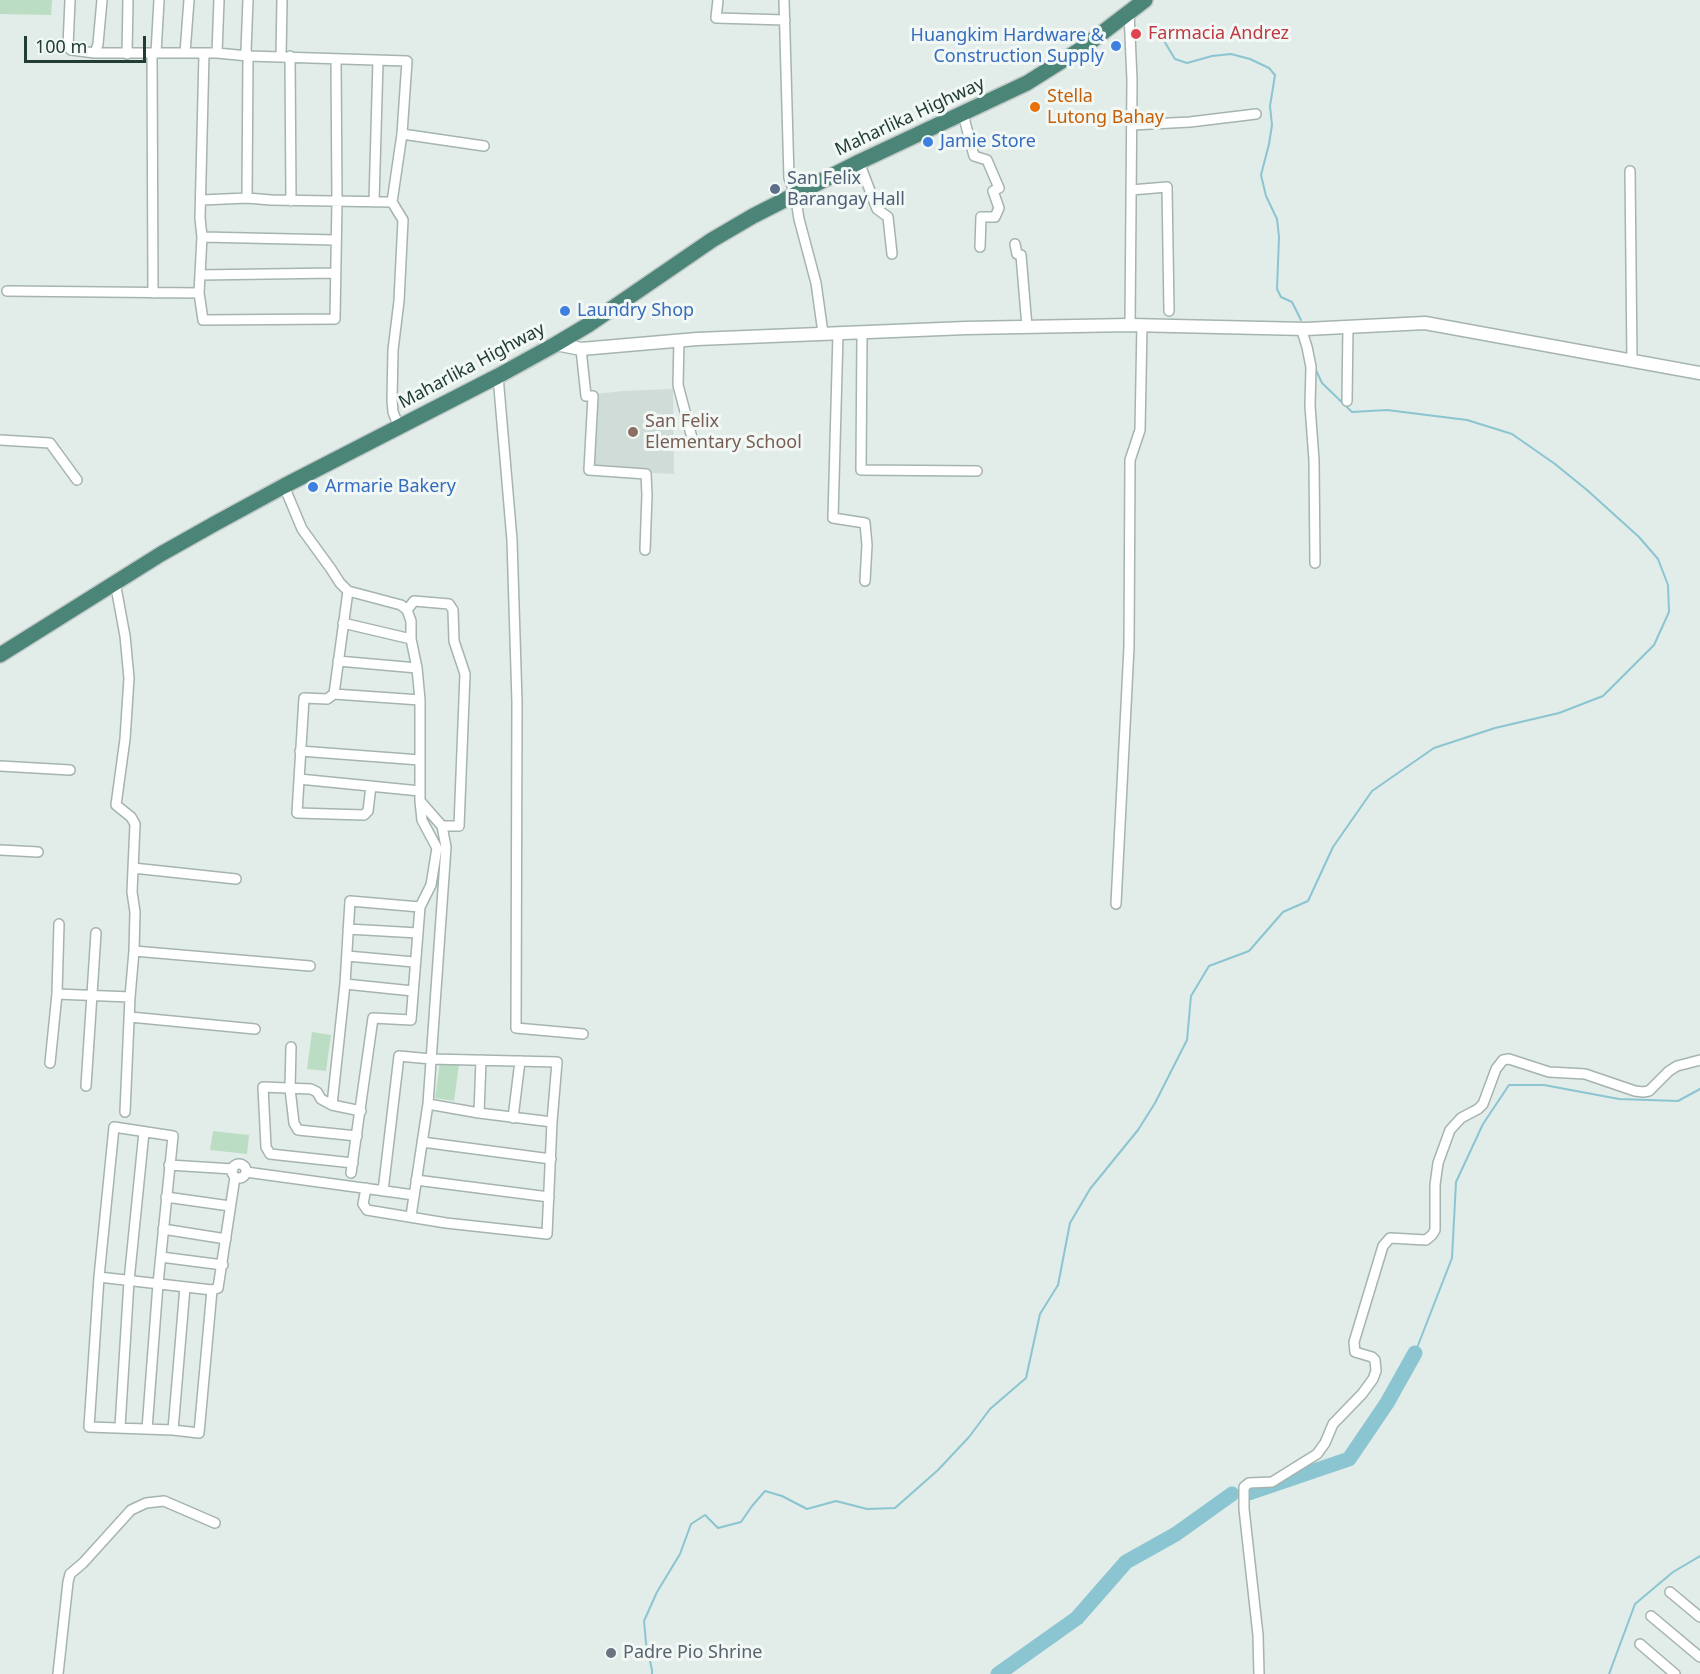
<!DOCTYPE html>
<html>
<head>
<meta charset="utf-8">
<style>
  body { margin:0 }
  #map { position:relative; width:1700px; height:1674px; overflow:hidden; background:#e2ece8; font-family:"Noto Sans",sans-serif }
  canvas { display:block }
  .scale { position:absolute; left:24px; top:36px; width:122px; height:27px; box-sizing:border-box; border:3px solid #223d36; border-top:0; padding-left:8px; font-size:18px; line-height:21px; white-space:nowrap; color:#223d36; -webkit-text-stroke:4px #f2f8f5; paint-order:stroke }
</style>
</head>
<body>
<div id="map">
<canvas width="1700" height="1674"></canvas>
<div class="scale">100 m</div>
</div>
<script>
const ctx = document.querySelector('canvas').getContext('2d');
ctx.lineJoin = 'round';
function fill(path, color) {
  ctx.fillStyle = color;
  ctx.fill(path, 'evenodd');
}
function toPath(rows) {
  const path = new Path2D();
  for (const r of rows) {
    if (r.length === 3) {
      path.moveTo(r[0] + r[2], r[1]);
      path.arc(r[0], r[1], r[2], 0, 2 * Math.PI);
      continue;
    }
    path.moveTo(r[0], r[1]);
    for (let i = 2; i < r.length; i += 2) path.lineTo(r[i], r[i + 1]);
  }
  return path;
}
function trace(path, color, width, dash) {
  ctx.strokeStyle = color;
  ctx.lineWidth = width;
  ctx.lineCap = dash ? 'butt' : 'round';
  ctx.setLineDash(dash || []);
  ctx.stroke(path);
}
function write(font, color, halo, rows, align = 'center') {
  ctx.font = font + ' "Noto Sans",sans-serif';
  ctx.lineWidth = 6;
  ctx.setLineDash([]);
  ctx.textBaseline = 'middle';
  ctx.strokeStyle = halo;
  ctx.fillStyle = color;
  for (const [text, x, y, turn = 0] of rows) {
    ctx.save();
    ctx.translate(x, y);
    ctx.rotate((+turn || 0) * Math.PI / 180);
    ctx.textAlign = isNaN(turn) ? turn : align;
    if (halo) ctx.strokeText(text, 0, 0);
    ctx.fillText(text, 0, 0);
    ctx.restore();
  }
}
fill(toPath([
  [673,389,674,474,590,470,594,394,624,391]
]), '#d0dcd7');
fill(toPath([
  [0,0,52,0,51,15,0,14],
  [312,1032,331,1035,326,1071,307,1069],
  [440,1062,459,1064,454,1101,435,1098],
  [213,1131,249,1135,247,1154,210,1150]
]), '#bbddc4');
trace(toPath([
  [1158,31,1175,59,1187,63,1212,56,1231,54,1250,59,1269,68,1275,75,1270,106,1272,125,1269,144,1261,175,1266,196,1277,219,1279,237,1277,289,1281,297,1292,302,1301,320],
  [1415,1353,1452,1258,1456,1182,1483,1124,1509,1085,1544,1085,1619,1099,1678,1101,1700,1089],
  [652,1674,652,1670,646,1643,644,1621,657,1592,680,1554,691,1524,705,1515,718,1528,741,1522,752,1506,765,1491,782,1496,807,1509,836,1501,867,1509,895,1508,938,1470,969,1437,990,1409,1026,1378,1040,1314,1058,1285,1070,1223,1090,1189,1138,1130,1155,1103,1187,1040,1191,996,1209,966,1249,951,1283,912,1308,901,1333,847,1372,791,1434,748,1495,728,1559,713,1603,696,1654,645,1669,612,1668,585,1658,559,1639,537,1587,490,1555,464,1512,434,1467,420,1387,410,1352,412,1322,383,1315,368],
  [1609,1674,1635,1604,1673,1572,1700,1556]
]), '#8ac5d1', 2);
trace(toPath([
  [1249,1493,1349,1459,1387,1403,1415,1353],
  [998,1674,1077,1618,1126,1562,1176,1534,1232,1494]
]), '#8ac5d1', 15);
const minor = toPath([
  [70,0,68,47,71,50,95,53,217,53,248,56,407,61,402,134,392,202,403,220,399,301,393,350,392,400,393,412,399,427],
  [718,0,716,18,785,20],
  [784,0,789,178,795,194,799,219,816,283,823,333],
  [1129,12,1132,80,1130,325],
  [95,53,98,44,102,0],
  [152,53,153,293],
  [156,53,159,0],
  [185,53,189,0],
  [217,53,219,0],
  [127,54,128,0],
  [204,54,200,218,202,237,199,293,203,320,335,319,337,201,336,59],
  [290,56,291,201],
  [281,57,282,0],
  [963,114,974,156,987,160,999,188,993,191,999,208,995,217,981,217,980,247],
  [1132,125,1190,122,1256,114],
  [402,134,484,146],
  [859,162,877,209,888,217,892,254],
  [1630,171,1632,361],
  [1131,190,1167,187,1169,311],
  [247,198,248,56,246,51,248,0],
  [202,200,247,198,271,200,392,202],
  [374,202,378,61],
  [202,237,336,240],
  [1015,244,1017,254,1021,255,1027,327],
  [200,275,335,273],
  [7,291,199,293],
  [1301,328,1307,347,1311,367,1310,406,1314,460,1315,563],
  [862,333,861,470,977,471],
  [838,334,833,518,865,523,867,545,865,581],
  [679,340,678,385,692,438],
  [581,349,586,396,593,396,589,470,646,474,647,495,645,550],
  [498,376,512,540,517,702,516,1028,583,1034],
  [1347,401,1348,326],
  [0,440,50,443,77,480],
  [284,486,302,529,331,569,340,583,348,591,401,605,407,610,411,621,411,639,417,668,420,700,420,801,422,820,437,848,431,885,420,907,411,1020,373,1018,351,1173],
  [115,582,125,636,129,678,125,739,116,805,131,817,135,824,132,892,135,912,134,951,130,997,125,1112],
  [407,610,414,601,449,604,453,610,454,641,465,674,459,826,442,826],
  [343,623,411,639],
  [338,661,417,668],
  [334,694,348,591],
  [300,751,420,760],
  [0,766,70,770],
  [299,779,420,791],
  [371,786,368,811,364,815,297,813,304,698,327,699,334,694,420,700],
  [0,850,38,852],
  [133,868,236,879],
  [1116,904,1129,647,1130,460,1140,430,1142,325],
  [348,929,418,933],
  [134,951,310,966],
  [347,956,414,962],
  [345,984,413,991],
  [57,994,130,997],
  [130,1017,255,1029],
  [291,1047,290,1089,294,1123,298,1130,357,1136],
  [50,1063,57,994,59,924],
  [86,1086,96,933],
  [428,1104,479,1113,552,1122],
  [332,1105,345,984,350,901,420,907],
  [479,1113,481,1060],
  [513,1118,520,1061],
  [422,1142,551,1159],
  [353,1163,270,1154,266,1147,263,1087,311,1089,317,1092,321,1099,332,1105,361,1111],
  [239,1171,7],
  [169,1165,233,1169],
  [246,1172,414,1195],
  [416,1180,549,1197],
  [366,1188,363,1204,367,1210,446,1223,547,1234,552,1122,557,1062,431,1059,399,1056,383,1191],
  [166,1197,230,1206],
  [411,1216,428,1104,446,847,442,826,420,801],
  [163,1229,226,1239],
  [161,1257,223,1265],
  [99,1277,212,1290,218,1288,235,1177],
  [120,1427,129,1281,144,1132],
  [147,1429,158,1284,173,1136,114,1127,99,1277,89,1427,173,1430,199,1433,212,1290],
  [173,1430,185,1287],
  [1670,1592,1700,1617],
  [1651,1616,1700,1657],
  [1640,1644,1675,1674],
  [58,1674,68,1582,70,1574,83,1563,131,1510,146,1503,164,1501,215,1523],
  [1259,1674,1258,1635,1244,1509,1244,1487,1249,1483,1272,1482,1317,1454,1325,1443,1333,1424,1362,1394,1373,1379,1376,1371,1375,1360,1372,1357,1355,1352,1354,1342,1383,1246,1390,1238,1426,1240,1432,1235,1435,1230,1435,1185,1438,1163,1450,1130,1461,1118,1478,1109,1483,1104,1496,1069,1503,1060,1509,1059,1549,1072,1585,1074,1635,1091,1643,1092,1649,1091,1669,1071,1677,1066,1700,1060]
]);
const tertiary = toPath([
  [556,344,581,349,697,339,966,328,1130,325,1306,329,1425,323,1700,373]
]);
const trunk = toPath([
  [0,655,161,554,216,523,284,486,498,376,556,344,588,325,712,240,753,216,859,162,1027,83,1081,49,1145,0]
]);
trace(minor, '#a5b4af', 12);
trace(tertiary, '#a5b4af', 15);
trace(trunk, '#c1c9c7', 18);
trace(minor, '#fff', 9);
trace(tertiary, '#fff', 12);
trace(trunk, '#4a8578', 15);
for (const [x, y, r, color] of [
  [1136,34,6,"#e0444e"],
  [1116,46,6,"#3f7fe0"],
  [1035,107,6,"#e8710a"],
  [928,142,6,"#3f7fe0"],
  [775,189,6,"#5c6f8a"],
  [565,311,6,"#3f7fe0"],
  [633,432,6,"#8d6e63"],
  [313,487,6,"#3f7fe0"],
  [611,1653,6,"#6b7280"]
]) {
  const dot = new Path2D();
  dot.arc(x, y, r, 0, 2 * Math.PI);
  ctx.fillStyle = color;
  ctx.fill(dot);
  trace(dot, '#f2f8f5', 2);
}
write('18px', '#be3a42', '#f2f8f5', [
  ["Farmacia Andrez",1148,34]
], 'left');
write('18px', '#366cbe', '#f2f8f5', [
  ["Huangkim Hardware &",1104,36,"right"],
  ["Construction Supply",1104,57,"right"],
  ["Jamie Store",940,142],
  ["Laundry Shop",577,311],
  ["Armarie Bakery",325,487]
], 'left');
write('18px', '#c56008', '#f2f8f5', [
  ["Stella",1047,97],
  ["Lutong Bahay",1047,118]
], 'left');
write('18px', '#223d36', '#f2f8f5', [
  ["Maharlika Highway",910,117,-25],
  ["Maharlika Highway",472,366,-28]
]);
write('18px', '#4e5e75', '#f2f8f5', [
  ["San Felix",787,179],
  ["Barangay Hall",787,200]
], 'left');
write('18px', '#785e54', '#f2f8f5', [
  ["San Felix",645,422],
  ["Elementary School",645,443]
], 'left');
write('18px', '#5b616d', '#f2f8f5', [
  ["Padre Pio Shrine",623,1653]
], 'left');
</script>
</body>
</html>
